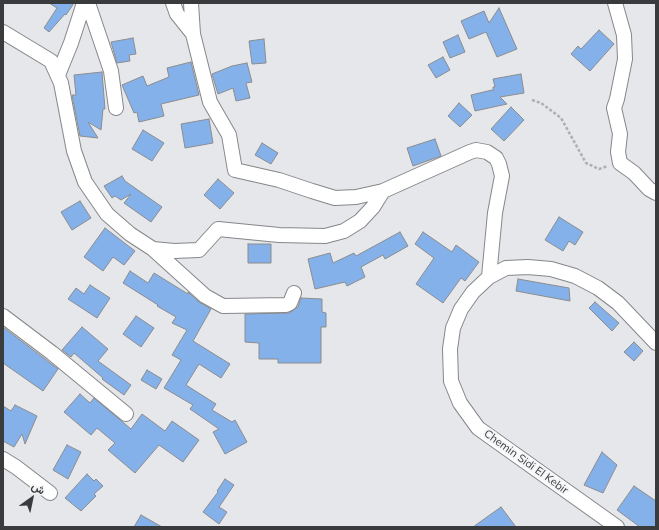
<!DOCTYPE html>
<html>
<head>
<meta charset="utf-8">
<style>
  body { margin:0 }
  #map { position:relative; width:659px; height:530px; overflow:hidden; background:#e6e7ea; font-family:Mulish,Vazirmatn,sans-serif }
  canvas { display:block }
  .frame { position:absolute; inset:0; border:4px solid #3a3b3c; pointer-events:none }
  .north { position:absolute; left:12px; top:478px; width:40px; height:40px; -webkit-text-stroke:3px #f3f5f7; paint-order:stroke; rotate:33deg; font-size:11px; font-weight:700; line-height:16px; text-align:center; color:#3a3b3c }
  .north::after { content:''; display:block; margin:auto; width:14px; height:18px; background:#3a3b3c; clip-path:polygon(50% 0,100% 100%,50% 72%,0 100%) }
</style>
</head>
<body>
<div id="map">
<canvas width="659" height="530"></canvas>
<div class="frame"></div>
<div class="north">ش</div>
</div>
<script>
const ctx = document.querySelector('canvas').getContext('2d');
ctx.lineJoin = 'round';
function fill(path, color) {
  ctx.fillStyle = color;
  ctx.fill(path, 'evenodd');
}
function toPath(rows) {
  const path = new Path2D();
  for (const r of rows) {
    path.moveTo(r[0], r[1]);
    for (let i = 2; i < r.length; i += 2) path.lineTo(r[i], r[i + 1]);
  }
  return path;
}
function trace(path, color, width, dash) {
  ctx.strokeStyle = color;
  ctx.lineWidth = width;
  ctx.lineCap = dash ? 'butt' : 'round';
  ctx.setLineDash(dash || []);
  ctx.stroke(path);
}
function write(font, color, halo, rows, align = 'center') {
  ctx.font = font + ' Mulish,sans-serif';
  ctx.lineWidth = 4;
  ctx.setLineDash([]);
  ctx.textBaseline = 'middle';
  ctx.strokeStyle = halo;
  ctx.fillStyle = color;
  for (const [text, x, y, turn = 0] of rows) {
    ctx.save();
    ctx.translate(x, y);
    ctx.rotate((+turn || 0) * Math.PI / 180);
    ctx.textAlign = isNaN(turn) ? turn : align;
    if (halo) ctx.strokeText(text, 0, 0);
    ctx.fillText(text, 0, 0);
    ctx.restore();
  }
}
const building = toPath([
  [49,3,74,3,66,15,65,14,49,32,44,28,57,8,49,3],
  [499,8,517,49,497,57,486,32,469,39,461,21,484,11,489,23,499,8],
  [599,30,614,44,590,71,571,54,578,46,581,49,599,30],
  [458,35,465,52,450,58,443,42,458,35],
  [133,38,136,54,129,55,130,61,117,63,111,42,133,38],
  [264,39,266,63,252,64,249,41,264,39],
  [443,57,450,70,436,78,428,65,443,57],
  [191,62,199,95,161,104,164,116,139,122,137,112,134,113,122,85,143,76,147,86,169,77,167,68,191,62],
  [247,63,252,82,246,83,250,98,236,101,233,88,218,94,212,74,232,66,247,63],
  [102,72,105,109,103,109,101,130,88,122,98,138,80,136,72,95,76,95,74,75,102,72],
  [521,74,524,93,500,97,507,104,475,111,471,95,492,90,493,91,493,87,495,87,493,79,521,74],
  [459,103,472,115,460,127,448,116,459,103],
  [511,107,524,120,504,141,491,129,511,107],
  [209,119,213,143,185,148,181,124,209,119],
  [143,130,164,143,152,161,132,149,143,130],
  [435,139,441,156,413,166,407,148,435,139],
  [262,143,278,153,271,164,255,155,262,143],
  [122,176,125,181,162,207,151,222,124,203,131,194,121,200,115,196,112,198,104,186,122,176],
  [218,179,234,193,220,209,204,195,218,179],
  [80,201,91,218,72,230,61,212,80,201],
  [559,217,583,232,575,245,569,241,563,251,545,240,559,217],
  [105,228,135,251,124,265,113,257,103,271,84,257,105,228],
  [400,232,408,246,385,259,383,255,361,267,365,277,347,286,345,282,315,289,308,259,330,253,333,263,354,253,356,256,400,232],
  [423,232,452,252,456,245,479,262,465,281,461,278,443,303,416,284,434,258,415,244,423,232],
  [248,244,271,244,271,263,248,263,248,244],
  [130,271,148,283,154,273,188,294,188,292,199,302,211,309,193,341,230,364,221,378,199,364,186,385,216,404,212,410,232,422,235,420,247,442,225,454,213,432,219,429,190,409,193,405,164,388,181,360,172,355,187,330,172,323,176,317,157,306,158,305,123,283,130,271],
  [518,279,569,288,570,301,516,291,518,279],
  [90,285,110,298,97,318,68,299,76,288,84,294,90,285],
  [301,298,322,299,322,312,326,313,326,327,321,327,321,363,278,363,278,359,259,359,259,343,245,342,245,314,289,313,298,307,301,298],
  [595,302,619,323,612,331,589,308,595,302],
  [136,316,154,328,141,347,123,334,136,316],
  [3,327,58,369,43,391,3,363,3,327],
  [82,327,108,349,98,361,131,385,124,395,102,379,103,378,74,353,71,357,62,350,82,327],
  [634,342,643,351,634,361,624,352,634,342],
  [147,370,162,379,156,389,141,380,147,370],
  [80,394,90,403,94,398,131,429,142,414,165,431,172,421,199,440,183,462,159,445,135,473,108,450,115,443,97,428,91,435,64,412,80,394],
  [15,405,37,416,25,444,22,434,14,447,3,441,3,406,11,411,15,405],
  [67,445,81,452,68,479,53,470,67,445],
  [602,452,617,465,603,493,584,485,602,452],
  [87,474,94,481,96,479,103,486,94,494,96,496,81,511,65,498,87,474],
  [225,479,234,485,219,507,227,512,219,524,203,512,218,492,217,491,225,479],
  [634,486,656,501,656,527,640,527,617,510,634,486],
  [501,507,516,527,473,527,501,507],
  [141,515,162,527,134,527,141,515]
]);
fill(building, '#84b1ea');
trace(building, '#8b8c8e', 1);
const minor = toPath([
  [88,3,111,71,116,108],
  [173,3,177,14,193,34],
  [191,3,193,34,210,102,229,135,235,170,279,180,312,191,335,198,356,197,383,191,470,152,476,150,487,152,496,158,499,164,502,176,495,213,489,277],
  [615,3,624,35,625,59,617,99,614,108,620,134,618,152,620,163,634,173,649,189,656,193],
  [3,32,51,61,61,83,74,151,85,182,107,214,130,234,153,249,174,251,199,250,218,229,279,235,325,236,344,231,360,221,373,207,383,191],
  [58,75,71,43,84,3],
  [153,249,205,296,223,306,286,305,290,303,294,293],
  [3,316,52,353,126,414],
  [3,459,16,467,50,493],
  [617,527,478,428,460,403,451,381,450,349,453,328,461,309,473,292,489,277,506,268,528,267,551,269,575,276,598,288,618,303,656,343]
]);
trace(minor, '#858789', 16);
trace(toPath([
  [532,100,541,103,561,118,586,163,599,169,608,166]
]), '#aeafb1', 2.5, [3, 2]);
trace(minor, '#fff', 14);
write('11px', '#3a3b3c', '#f3f5f7', [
  ["Chemin Sidi El Kebir",526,462,36]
]);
</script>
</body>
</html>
